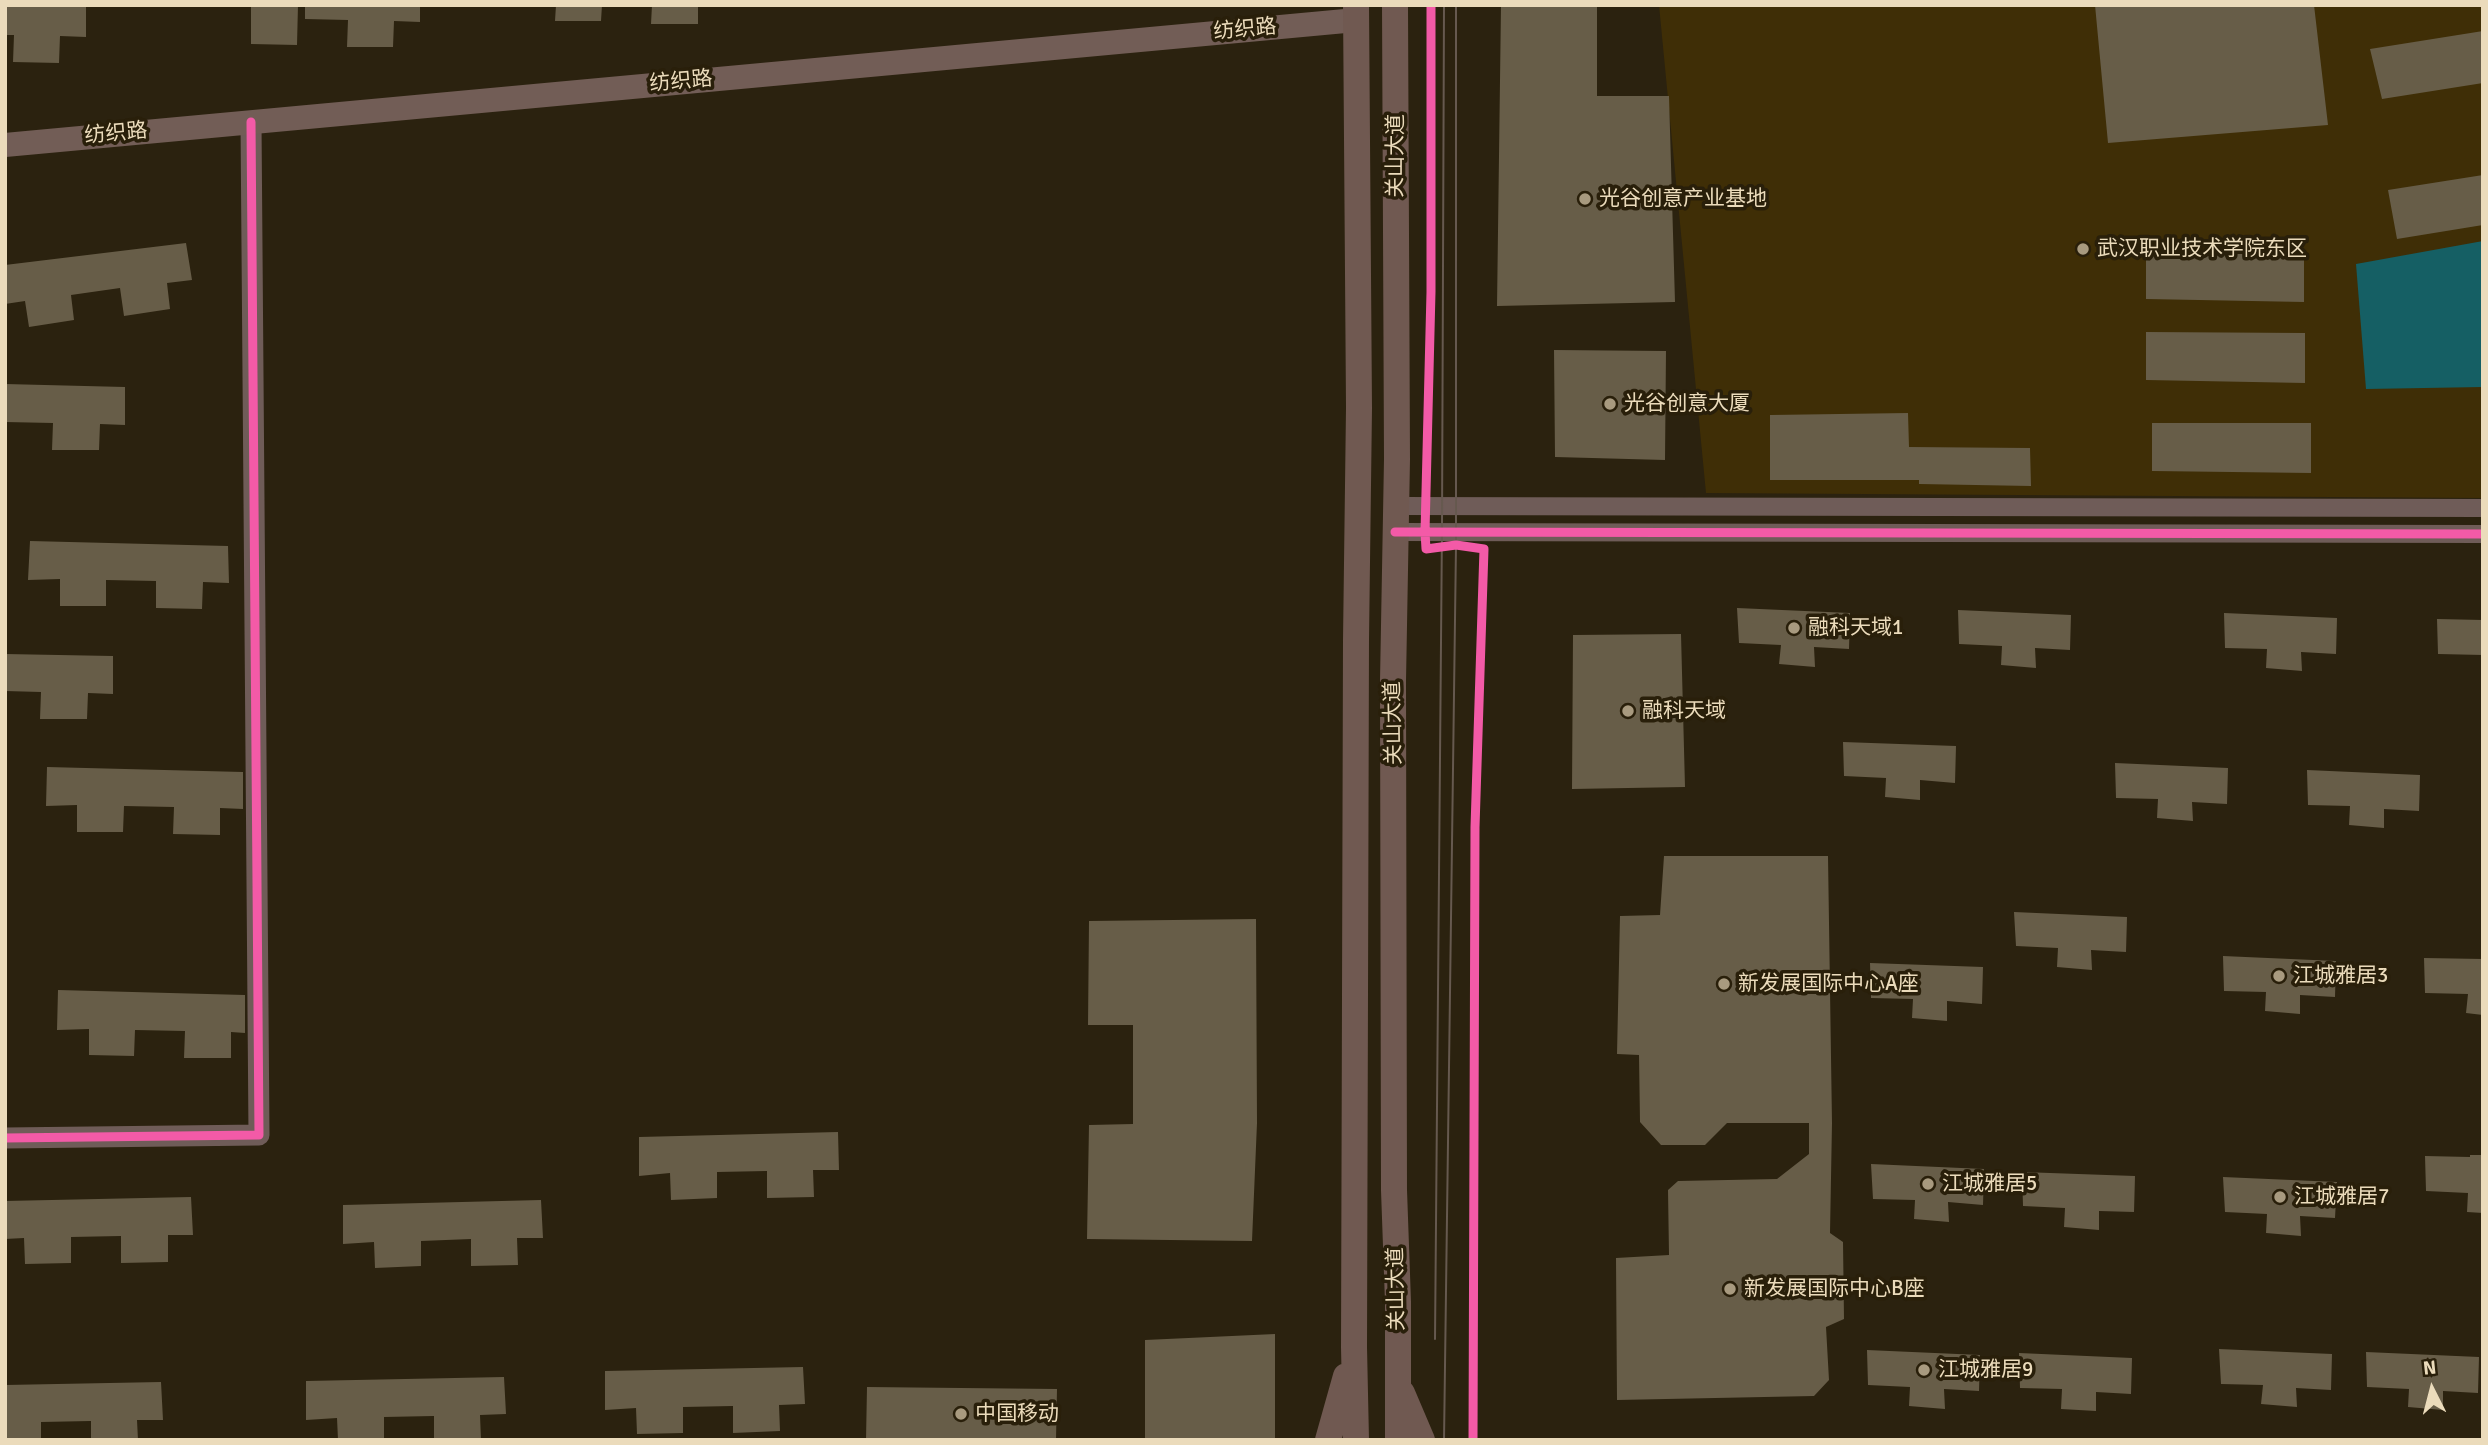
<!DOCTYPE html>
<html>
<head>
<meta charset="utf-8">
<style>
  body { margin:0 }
  #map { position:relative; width:2488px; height:1445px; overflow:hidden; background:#2b220f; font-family:Signika,sans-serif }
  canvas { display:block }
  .frame { position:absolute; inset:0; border:7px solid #ebdbbb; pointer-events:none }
  .north { position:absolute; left:2397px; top:1354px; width:70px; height:70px; -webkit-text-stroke:5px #291f0a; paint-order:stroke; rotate:354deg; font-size:19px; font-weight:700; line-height:28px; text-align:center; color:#ebdbbb }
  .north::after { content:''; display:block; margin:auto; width:24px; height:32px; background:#ebdbbb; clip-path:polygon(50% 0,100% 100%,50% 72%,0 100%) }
</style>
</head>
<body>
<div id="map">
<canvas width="2488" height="1445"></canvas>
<div class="frame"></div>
<div class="north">N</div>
</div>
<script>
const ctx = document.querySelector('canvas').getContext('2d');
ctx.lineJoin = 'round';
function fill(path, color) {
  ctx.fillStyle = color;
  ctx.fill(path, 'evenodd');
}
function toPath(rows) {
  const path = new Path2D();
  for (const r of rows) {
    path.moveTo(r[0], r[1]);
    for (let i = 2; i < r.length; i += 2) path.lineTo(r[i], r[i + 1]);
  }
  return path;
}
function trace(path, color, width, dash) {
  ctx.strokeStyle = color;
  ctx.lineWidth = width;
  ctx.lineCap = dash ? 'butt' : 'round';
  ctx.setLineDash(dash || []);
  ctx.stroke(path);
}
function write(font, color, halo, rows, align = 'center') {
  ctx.font = font + ' Signika,"Noto Sans SC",sans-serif';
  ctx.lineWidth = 7;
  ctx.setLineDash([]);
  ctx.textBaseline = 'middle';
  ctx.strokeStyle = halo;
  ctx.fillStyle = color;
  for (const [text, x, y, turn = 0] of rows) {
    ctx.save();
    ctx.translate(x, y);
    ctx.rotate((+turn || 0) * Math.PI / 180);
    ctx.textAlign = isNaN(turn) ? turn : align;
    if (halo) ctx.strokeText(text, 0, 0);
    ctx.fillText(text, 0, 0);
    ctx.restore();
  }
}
fill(toPath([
  [1659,5,2483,5,2483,498,1706,493]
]), '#3f2e06');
fill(toPath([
  [2483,241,2483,387,2366,389,2356,264]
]), '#155f64');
fill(toPath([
  [5,5,86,5,86,37,60,36,59,63,13,62,14,35,5,35],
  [251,5,298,5,297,45,251,44],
  [305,5,420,5,420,22,394,21,393,47,347,47,348,20,305,19],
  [556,5,602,5,601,21,555,21],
  [652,5,698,5,698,24,651,24],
  [1501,5,1597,5,1597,96,1669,96,1675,302,1497,306],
  [2095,5,2314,5,2328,125,2108,143],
  [2483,31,2483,83,2382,99,2370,49],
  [2483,175,2483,225,2397,239,2388,190],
  [186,243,192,280,167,283,170,309,124,316,120,288,71,295,74,320,29,327,25,301,5,304,5,265],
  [2146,251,2304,251,2304,302,2146,299],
  [2146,332,2305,333,2305,383,2146,380],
  [1554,350,1666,351,1665,460,1555,457],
  [5,384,125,387,125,425,100,424,99,450,52,450,53,423,5,422],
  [1908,413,1909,447,2030,448,2031,486,1919,484,1919,480,1770,480,1770,415],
  [2152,423,2311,423,2311,473,2152,471],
  [30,541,228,546,229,583,203,582,202,609,156,608,156,581,106,580,106,606,60,606,60,579,28,580],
  [1737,608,1850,613,1849,649,1814,647,1815,667,1779,664,1781,645,1739,643],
  [1958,610,2071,615,2070,650,2035,648,2036,668,2001,665,2002,646,1959,644],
  [2224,613,2337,618,2336,654,2301,652,2302,671,2266,668,2267,649,2225,648],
  [2437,619,2483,620,2483,655,2438,654],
  [1681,634,1685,787,1572,789,1573,635],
  [5,654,113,656,113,694,88,693,87,719,40,719,41,692,5,691],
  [1843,742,1956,746,1955,783,1920,780,1920,800,1885,797,1886,778,1844,776],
  [2115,763,2228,768,2227,804,2192,802,2193,821,2157,818,2158,799,2116,798],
  [47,767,243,772,243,809,220,808,220,835,173,834,174,807,124,806,123,832,77,832,77,805,46,806],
  [2307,770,2420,775,2419,811,2384,809,2384,828,2349,825,2350,806,2308,805],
  [1664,856,1828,856,1832,1123,1830,1233,1843,1242,1844,1319,1826,1327,1829,1380,1814,1396,1617,1400,1616,1258,1669,1255,1668,1190,1678,1181,1777,1179,1809,1154,1809,1123,1727,1123,1705,1145,1661,1145,1640,1122,1639,1055,1617,1054,1620,916,1660,915],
  [2014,912,2127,917,2126,952,2091,950,2092,970,2057,967,2058,948,2016,946],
  [1256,919,1257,1123,1252,1241,1087,1239,1089,1125,1133,1124,1133,1025,1088,1025,1089,921],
  [2223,956,2336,961,2335,997,2300,995,2300,1014,2265,1011,2266,992,2224,991],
  [2424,958,2483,959,2483,1015,2466,1013,2468,994,2425,993],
  [1870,963,1983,967,1982,1004,1947,1001,1947,1021,1912,1018,1913,999,1871,998],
  [58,990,245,995,245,1033,231,1032,231,1058,184,1058,185,1031,135,1030,134,1056,89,1055,89,1029,57,1030],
  [838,1132,839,1170,813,1170,814,1197,767,1198,767,1171,717,1172,717,1198,671,1200,670,1173,639,1176,639,1137],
  [2470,1155,2483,1155,2483,1213,2467,1212,2468,1193,2426,1191,2425,1156,2470,1157],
  [1871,1164,1984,1169,1983,1205,1948,1202,1949,1222,1914,1219,1915,1200,1873,1199],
  [2022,1172,2135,1176,2134,1212,2099,1211,2099,1230,2064,1227,2065,1208,2023,1206],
  [2223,1177,2337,1182,2335,1218,2300,1216,2301,1236,2266,1233,2267,1214,2225,1212],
  [191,1197,193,1235,168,1235,168,1262,121,1263,121,1236,71,1237,71,1263,25,1264,24,1238,5,1239,5,1201],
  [541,1200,543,1238,517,1238,518,1265,471,1266,471,1239,421,1241,421,1266,375,1268,374,1242,343,1244,343,1205],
  [1275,1334,1275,1440,1145,1440,1145,1340],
  [2219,1349,2332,1354,2331,1390,2296,1388,2297,1407,2261,1404,2263,1385,2221,1384],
  [1867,1350,1980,1355,1979,1391,1944,1389,1945,1409,1909,1406,1910,1387,1868,1385],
  [2366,1352,2479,1357,2478,1393,2443,1391,2443,1410,2408,1407,2409,1389,2367,1387],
  [2019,1353,2132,1358,2131,1394,2096,1392,2096,1411,2061,1409,2062,1389,2020,1388],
  [803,1367,805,1404,779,1405,780,1431,733,1433,733,1406,683,1407,683,1433,637,1434,636,1408,605,1410,605,1371],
  [504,1377,506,1414,480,1415,481,1440,434,1440,434,1416,384,1417,384,1440,338,1440,337,1418,306,1420,306,1381],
  [161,1382,163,1420,137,1420,138,1440,91,1440,91,1421,41,1422,41,1440,5,1440,5,1385],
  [867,1387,1057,1389,1056,1440,866,1440]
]), '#675d48');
trace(toPath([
  [1396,506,2483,508],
  [1395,532,2483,534]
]), '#6f5c58', 18);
trace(toPath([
  [5,1138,259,1135,251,122]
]), '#6f5c58', 21);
trace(toPath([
  [5,145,1356,20]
]), '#725d56', 24);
trace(toPath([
  [1395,5,1397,459,1393,681,1394,1190,1398,1302,1398,1440],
  [1402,1393,1422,1440],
  [1328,1440,1346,1376],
  [1356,1440,1354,1347,1356,640,1359,408,1356,5]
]), '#705951', 26);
trace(toPath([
  [1435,1339,1442,526,1444,5],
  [1444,1440,1456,545,1456,5]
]), '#66594f', 2);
trace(toPath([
  [1431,5,1431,292,1425,532,1426,549,1456,545,1484,549,1475,827,1473,1440],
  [1395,532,2483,534],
  [5,1138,259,1135,251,122]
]), '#f35aa7', 9);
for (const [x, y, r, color] of [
  [1585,199,7,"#a89a7f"],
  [2083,249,7,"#a89a7f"],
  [1610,404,7,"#a89a7f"],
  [1794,628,7,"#a89a7f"],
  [1628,711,7,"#a89a7f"],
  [2279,976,7,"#a89a7f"],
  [1724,984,7,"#a89a7f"],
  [1928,1184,7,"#a89a7f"],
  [2280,1197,7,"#a89a7f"],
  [1730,1289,7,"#a89a7f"],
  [1924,1370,7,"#a89a7f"],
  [961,1414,7,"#a89a7f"]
]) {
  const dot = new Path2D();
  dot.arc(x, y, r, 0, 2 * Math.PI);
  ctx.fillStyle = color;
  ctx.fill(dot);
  trace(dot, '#291f0a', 2.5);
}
write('21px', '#ebdbbb', '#291f0a', [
  ["纺织路",1245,30,-5],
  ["纺织路",681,82,-5],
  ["纺织路",116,134,-5],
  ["关山大道",1396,156,-90],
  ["关山大道",1394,723,-91],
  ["关山大道",1397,1289,-91]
]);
write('21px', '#ebdbbb', '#291f0a', [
  ["光谷创意产业基地",1599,199],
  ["武汉职业技术学院东区",2097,249],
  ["光谷创意大厦",1624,404],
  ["融科天域1",1808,628],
  ["融科天域",1642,711],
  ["江城雅居3",2293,976],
  ["新发展国际中心A座",1738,984],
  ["江城雅居5",1942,1184],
  ["江城雅居7",2294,1197],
  ["新发展国际中心B座",1744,1289],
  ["江城雅居9",1938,1370],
  ["中国移动",975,1414]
], 'left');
</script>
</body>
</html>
